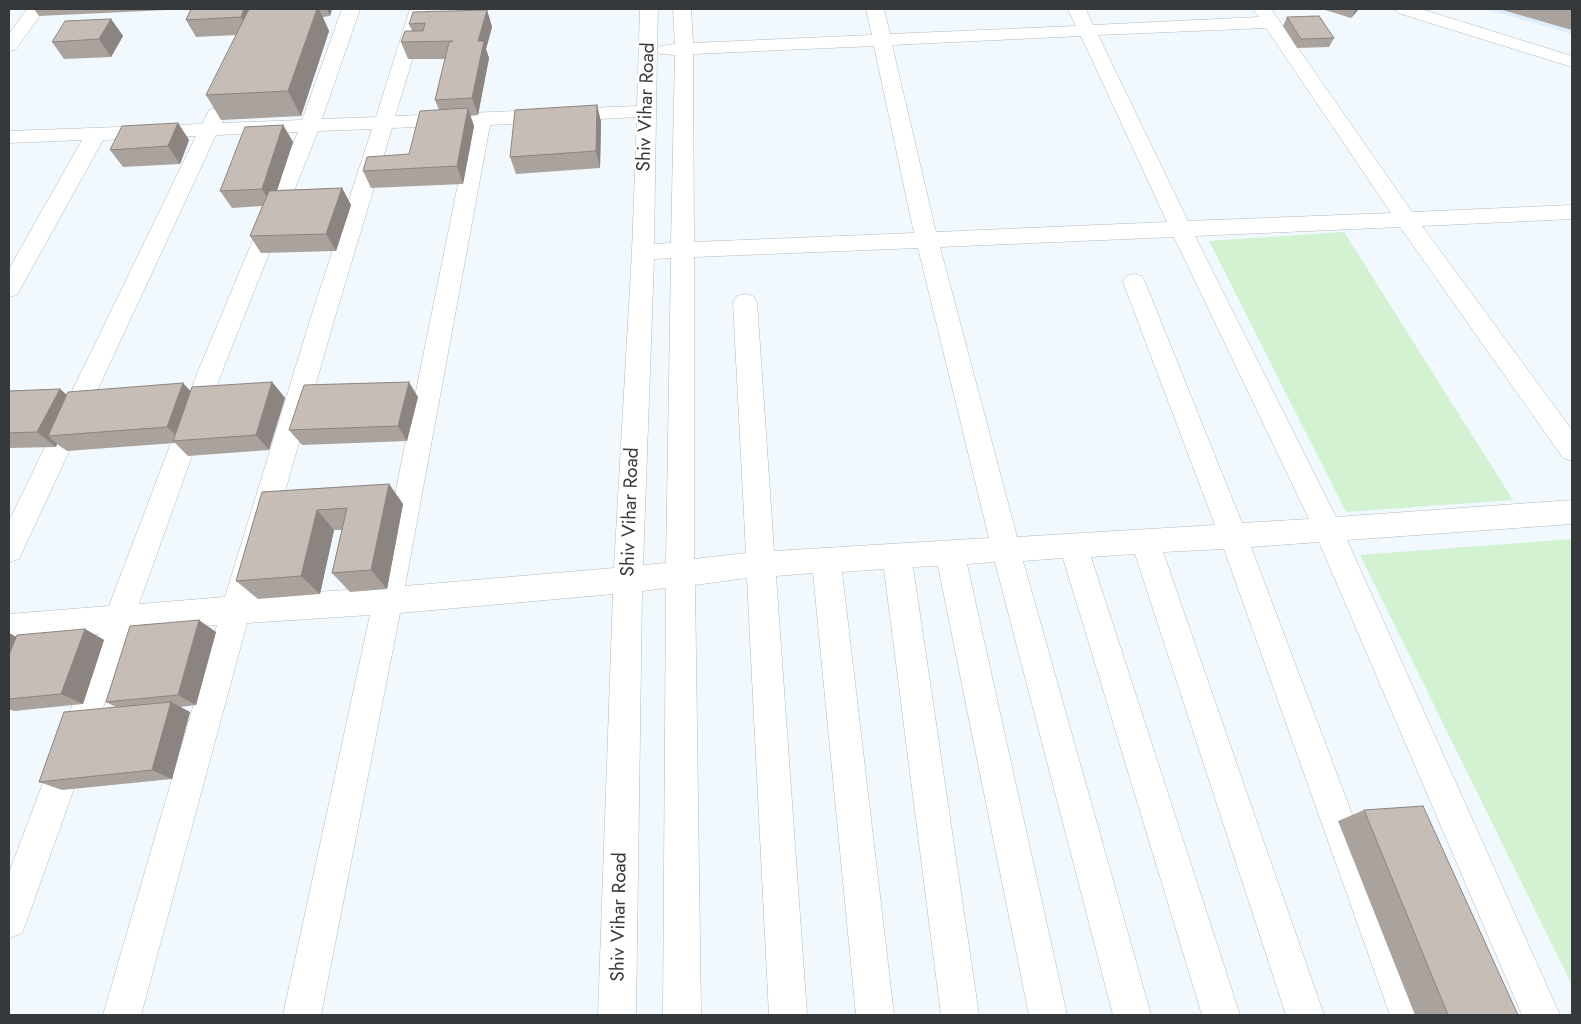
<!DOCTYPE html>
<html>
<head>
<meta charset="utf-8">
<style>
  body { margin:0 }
  #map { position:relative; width:1581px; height:1024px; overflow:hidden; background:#f1f8fe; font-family:Jost,sans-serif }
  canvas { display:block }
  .frame { position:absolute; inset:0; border:10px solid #36393c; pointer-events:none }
</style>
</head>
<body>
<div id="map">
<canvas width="1581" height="1024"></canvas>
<div class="frame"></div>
</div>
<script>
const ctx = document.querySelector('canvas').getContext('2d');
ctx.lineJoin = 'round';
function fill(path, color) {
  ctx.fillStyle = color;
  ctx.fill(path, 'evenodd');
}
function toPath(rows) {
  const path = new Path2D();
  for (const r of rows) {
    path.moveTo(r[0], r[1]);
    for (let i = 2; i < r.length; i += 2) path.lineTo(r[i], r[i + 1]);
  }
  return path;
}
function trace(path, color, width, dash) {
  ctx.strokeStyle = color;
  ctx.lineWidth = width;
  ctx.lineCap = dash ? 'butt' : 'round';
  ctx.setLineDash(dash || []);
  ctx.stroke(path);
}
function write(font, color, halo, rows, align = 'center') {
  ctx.font = font + ' Jost,sans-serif';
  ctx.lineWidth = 5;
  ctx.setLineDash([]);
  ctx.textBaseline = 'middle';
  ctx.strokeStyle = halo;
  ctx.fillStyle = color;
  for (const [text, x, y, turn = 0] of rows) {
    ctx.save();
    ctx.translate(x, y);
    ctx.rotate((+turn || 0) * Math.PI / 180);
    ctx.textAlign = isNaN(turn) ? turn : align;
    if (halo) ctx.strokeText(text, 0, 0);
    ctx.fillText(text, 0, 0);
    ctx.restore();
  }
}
fill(toPath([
  [1485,9,1572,9,1572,34]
]), '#deedfa');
fill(toPath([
  [1344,232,1513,500,1346,512,1209,241],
  [1572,539,1572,985,1360,555]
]), '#d2f2d2');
const minor = toPath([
  [27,9,45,9,15,50,9,51,9,34,27,9],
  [342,9,360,9,322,119,376,117,410,9,428,9,395,116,637,106,640,9,658,9,657,50,660,46,675,44,673,9,691,9,693,43,872,35,866,9,884,9,890,34,1076,26,1068,9,1086,9,1093,25,1259,17,1253,9,1271,9,1412,212,1572,205,1572,219,1422,226,1572,430,1572,461,1563,458,1400,227,1195,236,1336,517,1572,500,1572,524,1347,540,1560,1015,1522,1015,1319,542,1251,547,1428,1015,1390,1015,1224,549,1163,552,1324,1015,1286,1015,1135,554,1091,557,1240,1015,1202,1015,1063,558,1023,561,1151,1015,1113,1015,995,562,967,564,1067,1015,1029,1015,938,566,913,567,979,1015,941,1015,884,569,842,572,894,1015,856,1015,813,573,776,576,807,1015,769,1015,747,578,695,585,701,1015,663,1015,666,588,642,591,636,1015,598,1015,613,594,400,613,321,1015,283,1015,370,615,247,623,141,1015,103,1015,217,625,130,632,27,920,22,933,9,938,9,873,99,634,9,642,9,614,109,606,199,369,298,132,216,135,19,559,9,562,9,521,196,136,103,140,17,295,9,297,9,269,82,140,9,143,9,131,202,124,209,110,216,108,223,110,226,114,222,123,302,120,342,9],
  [1266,28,1391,213,1188,221,1098,35,1266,28],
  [1081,36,1167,222,936,232,892,45,1081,36],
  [874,46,914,233,694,242,693,54,874,46],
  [657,50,660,54,675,55,671,243,654,244,657,50],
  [637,117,632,252,614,568,405,586,490,125,637,117],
  [470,125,376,588,255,596,335,317,392,128,470,125],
  [372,129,311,317,225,597,139,604,223,369,318,131,372,129],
  [1174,237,1309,519,1242,523,1145,282,1142,276,1134,274,1126,276,1123,282,1215,525,1017,537,940,247,1174,237],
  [918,248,989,538,774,551,757,302,753,296,745,294,737,296,733,302,746,553,694,559,694,257,918,248],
  [671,258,666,563,643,565,654,259,671,258],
  [1395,9,1421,9,1572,56,1572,67,1398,13,1395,9]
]);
trace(minor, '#b1bac1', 1);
fill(minor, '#fff');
fill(toPath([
  [34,9,188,9,39,16],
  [191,9,332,9,330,16,323,17,329,31,301,116,221,120,206,95,236,35,196,37,186,20],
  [1322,9,1359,9,1351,18],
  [1499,9,1572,9,1572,30],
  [487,10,492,27,486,49,489,58,478,115,470,116,474,126,463,184,371,188,363,171,409,154,439,110,435,100,445,59,408,59,401,42,412,31,409,24],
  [1287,17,1334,38,1329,47,1297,48,1283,26],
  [111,19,123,36,111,57,64,59,52,42],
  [597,105,601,122,600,168,516,174,510,157],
  [178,123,189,140,180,164,123,167,110,150],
  [283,125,293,142,277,190,342,188,351,205,336,251,261,253,250,236,262,206,232,208,220,191],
  [272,382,285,398,269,450,188,456,175,443,67,451,57,444,56,447,9,448,9,391,60,389,67,395,191,391],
  [418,397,407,441,302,445,289,430],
  [389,484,403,504,387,589,350,592,332,573,342,530,334,530,320,594,258,599,236,581,262,492],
  [85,629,104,640,83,704,14,711,9,709,9,633,16,637],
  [216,632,196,705,180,707,190,712,172,779,62,790,39,782,116,707,106,702],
  [1364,810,1518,1015,1415,1015,1338,821]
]), '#aaa39d');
fill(toPath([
  [244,9,252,9,250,34,241,17],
  [317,9,319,9,329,31,301,116,288,91],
  [327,9,332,9,330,16],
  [1356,9,1359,9,1351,18],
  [487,10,492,27,486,49,489,58,478,115,472,98,478,41],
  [111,19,123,36,111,57,99,39],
  [597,105,601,122,600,168,596,151],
  [468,108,474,126,463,184,457,166],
  [178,123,189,140,180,164,168,146],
  [283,125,293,142,272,206,262,189],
  [342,188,351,205,336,251,326,234],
  [272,382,285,398,269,450,256,435],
  [409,382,418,397,407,441,398,426],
  [183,383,197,398,181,440,167,427],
  [60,389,77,404,48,436,57,444,56,447,37,432],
  [389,484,403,504,387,589,371,570],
  [317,510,334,530,320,594,301,576],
  [199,620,216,632,196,705,178,695],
  [85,629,104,640,83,704,61,694],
  [9,633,30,644,9,698],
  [171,702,190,712,172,779,152,770]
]), '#8b8480');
const building = toPath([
  [191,9,244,9,241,17,186,20,191,9],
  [249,9,317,9,288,91,206,95,249,9],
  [487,10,478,41,484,41,472,98,435,100,449,42,453,41,401,42,405,31,423,31,425,23,409,24,413,12,487,10],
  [1319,16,1334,38,1301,39,1287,17,1319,16],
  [111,19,99,39,52,42,65,21,111,19],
  [597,105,596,151,510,157,515,110,597,105],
  [468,108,457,166,363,171,367,157,409,154,420,111,468,108],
  [178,123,168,146,110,150,122,126,178,123],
  [283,125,262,189,220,191,245,127,283,125],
  [342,188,326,234,250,236,269,191,342,188],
  [272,382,256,435,173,441,192,387,272,382],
  [409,382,398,426,289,430,304,385,409,382],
  [183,383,167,427,48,436,68,392,183,383],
  [60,389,37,432,9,433,9,391,60,389],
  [389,484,371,570,332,573,347,508,317,510,301,576,236,581,262,492,389,484],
  [199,620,178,695,106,702,130,626,199,620],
  [85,629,61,694,9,699,9,655,17,635,85,629],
  [171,702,152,770,39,782,64,712,171,702],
  [1423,806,1518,1015,1448,1015,1364,810,1423,806]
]);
fill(building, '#c6bdb7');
trace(building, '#8b8480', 1);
write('19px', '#36393c', '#fff', [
  ["Shiv Vihar Road",647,107,-88],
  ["Shiv Vihar Road",631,512,-88],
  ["Shiv Vihar Road",620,917,-89]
]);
</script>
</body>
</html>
